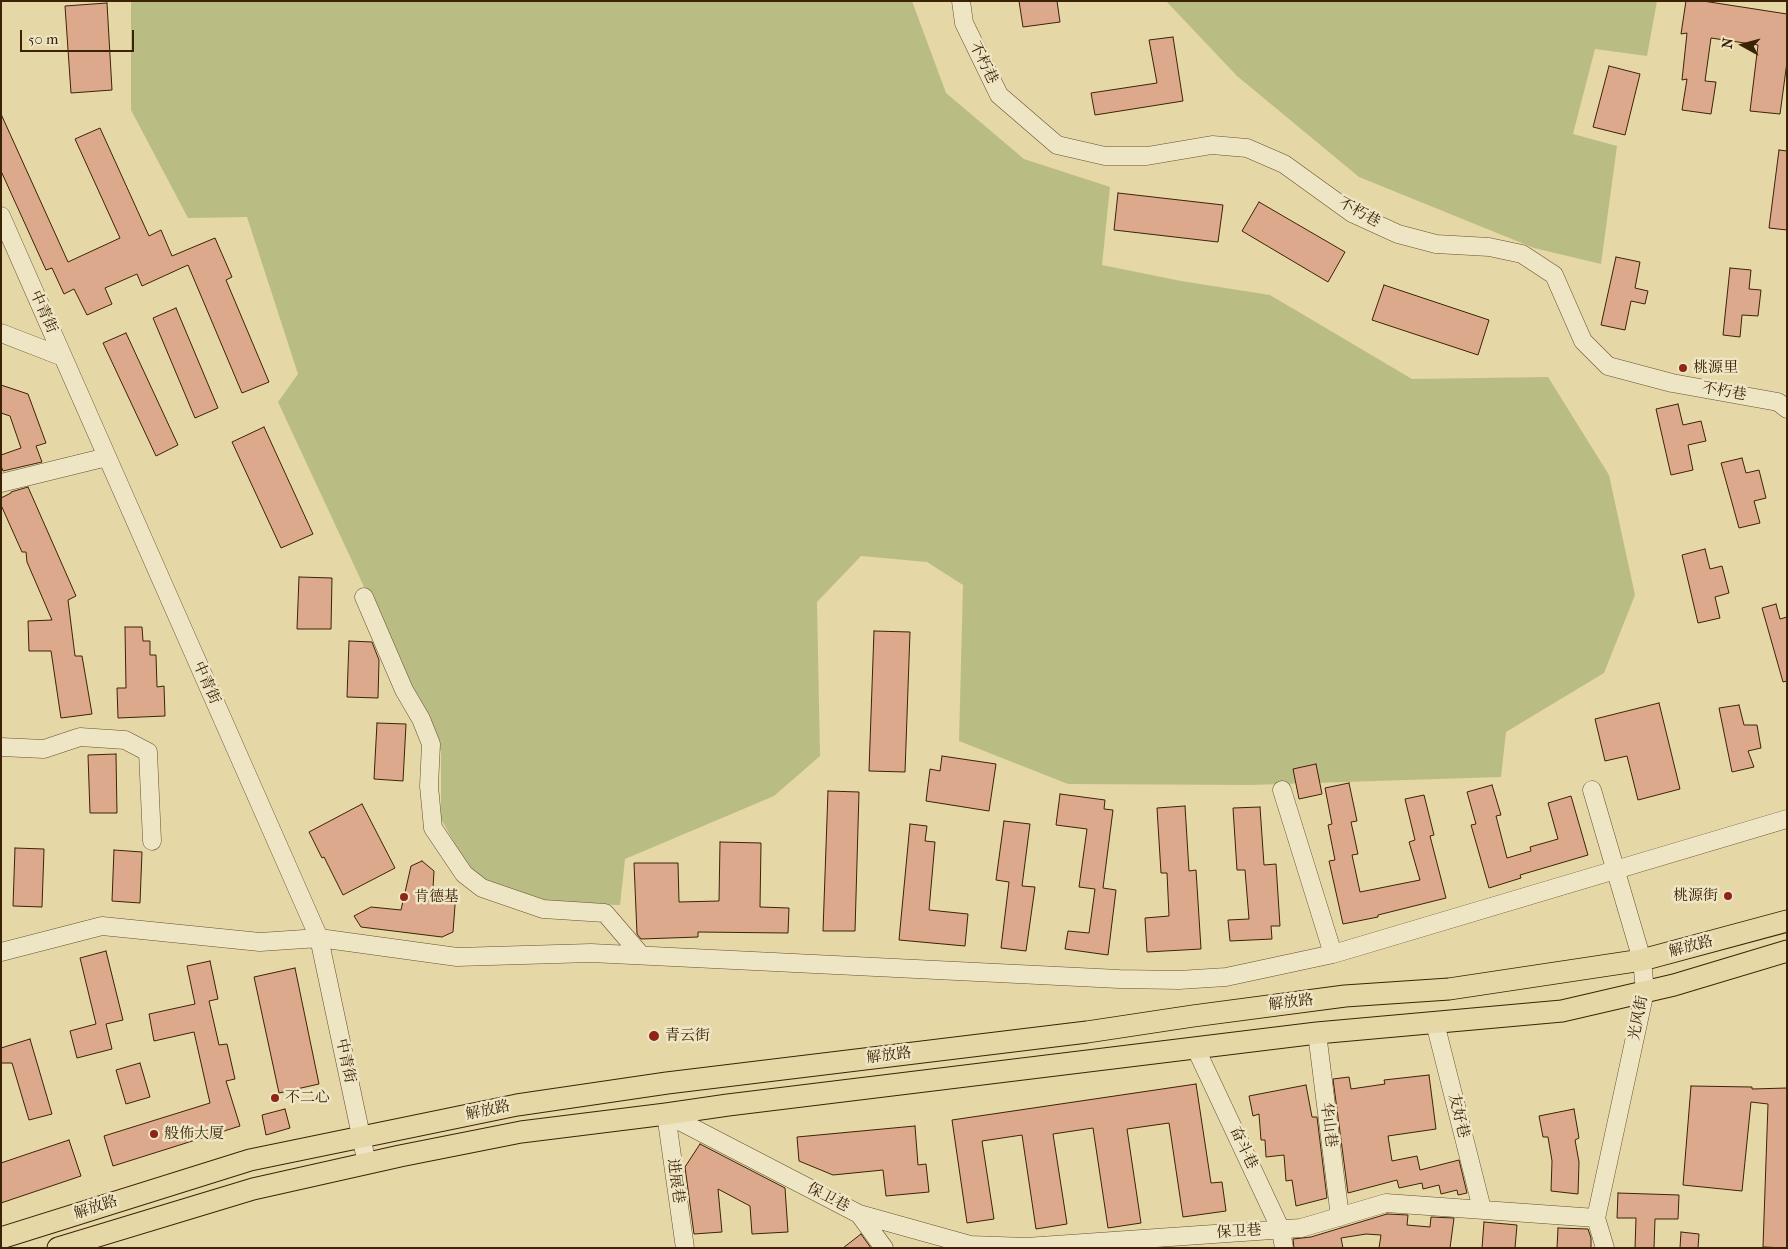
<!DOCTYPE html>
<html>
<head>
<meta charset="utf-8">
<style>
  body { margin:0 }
  #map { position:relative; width:1788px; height:1249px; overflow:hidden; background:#e5d7a6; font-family:"IM FELL French Canon",serif }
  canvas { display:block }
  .frame { position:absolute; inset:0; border:2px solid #3c2306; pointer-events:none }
  .north { position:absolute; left:1718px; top:20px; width:50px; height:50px; -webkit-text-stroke:4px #eee5c5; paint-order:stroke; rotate:277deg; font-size:14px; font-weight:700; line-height:20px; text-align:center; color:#3c2306 }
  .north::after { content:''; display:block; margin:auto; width:18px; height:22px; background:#3c2306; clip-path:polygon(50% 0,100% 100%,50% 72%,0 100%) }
  .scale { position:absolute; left:20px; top:30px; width:114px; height:22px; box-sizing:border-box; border:2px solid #3c2306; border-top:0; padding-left:6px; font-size:15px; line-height:18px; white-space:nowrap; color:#3c2306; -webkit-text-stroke:4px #eee5c5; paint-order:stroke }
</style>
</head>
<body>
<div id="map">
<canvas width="1788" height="1249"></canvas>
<div class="frame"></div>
<div class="north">N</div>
<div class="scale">50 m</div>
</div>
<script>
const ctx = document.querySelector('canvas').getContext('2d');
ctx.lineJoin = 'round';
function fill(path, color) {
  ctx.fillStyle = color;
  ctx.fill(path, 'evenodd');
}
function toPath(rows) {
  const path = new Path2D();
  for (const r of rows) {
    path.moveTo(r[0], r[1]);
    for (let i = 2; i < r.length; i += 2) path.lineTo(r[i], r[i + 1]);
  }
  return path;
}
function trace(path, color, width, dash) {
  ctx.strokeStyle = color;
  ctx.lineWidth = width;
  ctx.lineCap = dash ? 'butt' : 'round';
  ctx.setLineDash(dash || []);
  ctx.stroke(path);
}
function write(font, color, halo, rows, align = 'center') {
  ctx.font = font + ' "IM FELL French Canon","Noto Serif SC",serif';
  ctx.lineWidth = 5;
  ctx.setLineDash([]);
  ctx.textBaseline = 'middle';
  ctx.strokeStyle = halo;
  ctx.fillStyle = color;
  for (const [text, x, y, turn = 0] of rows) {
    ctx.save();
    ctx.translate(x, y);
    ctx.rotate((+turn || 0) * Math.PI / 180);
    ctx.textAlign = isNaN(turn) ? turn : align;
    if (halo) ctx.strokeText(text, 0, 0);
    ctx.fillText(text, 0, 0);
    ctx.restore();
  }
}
fill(toPath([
  [131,1,912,1,946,93,1024,159,1110,187,1102,265,1181,281,1270,295,1412,379,1548,377,1609,475,1635,595,1604,673,1506,732,1501,777,1250,785,1068,784,959,741,963,585,927,562,861,556,817,602,820,756,774,796,625,859,620,905,556,903,475,880,441,819,441,752,278,402,298,374,247,217,188,218,131,110],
  [1166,1,1657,1,1647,56,1595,49,1573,134,1617,146,1601,264,1534,248,1359,177,1237,76]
]), '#babd83');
const building = toPath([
  [1019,1,1057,1,1060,22,1023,27,1019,1],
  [1686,1,1703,1,1787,14,1787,62,1780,114,1750,111,1758,45,1711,38,1705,81,1716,82,1711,114,1682,110,1687,79,1682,80,1687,33,1681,34,1686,1],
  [107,3,112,90,71,93,65,6,107,3],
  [1173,37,1183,101,1095,115,1091,93,1157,83,1149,40,1173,37],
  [1609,66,1640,74,1625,135,1593,127,1609,66],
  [1,114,68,262,120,238,75,139,100,128,149,236,161,230,172,256,215,238,232,277,226,280,269,382,242,393,188,265,142,286,137,274,105,288,112,304,87,315,74,289,64,294,52,268,46,270,1,171,1,114],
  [1779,150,1787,151,1787,230,1769,228,1779,150],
  [1118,193,1223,205,1218,242,1114,230,1118,193],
  [1259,202,1345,252,1328,282,1242,231,1259,202],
  [1616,257,1640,262,1635,288,1648,291,1645,304,1631,301,1625,330,1601,325,1616,257],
  [1730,268,1751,270,1749,289,1761,290,1758,316,1742,315,1740,337,1723,335,1730,268],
  [1384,285,1489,320,1478,355,1372,320,1384,285],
  [176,308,218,408,195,418,153,318,176,308],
  [126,333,178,445,156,456,103,343,126,333],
  [1,385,28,394,46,443,36,446,42,462,3,471,1,466,1,455,21,448,10,416,1,413,1,385],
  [1678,404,1683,425,1701,421,1706,441,1688,445,1693,470,1671,475,1656,409,1678,404],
  [264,427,313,534,281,548,232,442,264,427],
  [1742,458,1746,473,1759,470,1766,498,1754,501,1760,523,1739,528,1721,463,1742,458],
  [28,487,76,596,68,600,75,656,82,656,92,714,61,718,51,651,29,651,28,621,52,620,27,562,26,552,22,552,1,505,1,498,11,493,11,492,28,487],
  [1705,549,1710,569,1722,566,1729,593,1715,597,1720,618,1698,623,1682,555,1705,549],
  [299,577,332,578,331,629,297,629,299,577],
  [1776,604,1780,619,1787,617,1787,681,1783,682,1762,608,1776,604],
  [125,627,142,627,143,641,150,641,150,655,156,655,157,687,164,686,165,716,118,718,117,688,126,688,125,627],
  [874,631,910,632,905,772,869,771,874,631],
  [349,641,372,642,379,660,378,698,347,697,349,641],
  [1659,703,1680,789,1638,800,1627,756,1605,761,1595,719,1659,703],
  [1739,705,1744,725,1757,725,1761,748,1748,751,1754,767,1732,772,1719,708,1739,705],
  [377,723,406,724,403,781,374,779,377,723],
  [116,754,117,813,90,813,88,755,116,754],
  [942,756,996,764,989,811,926,801,930,769,940,771,942,756],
  [1316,764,1322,794,1299,799,1293,769,1316,764],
  [1349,783,1357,821,1351,822,1358,854,1352,855,1360,892,1420,880,1409,842,1415,840,1405,799,1424,795,1434,835,1430,836,1446,898,1378,915,1378,917,1343,924,1329,861,1335,860,1328,825,1332,824,1325,788,1349,783],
  [1492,785,1501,815,1496,816,1507,858,1531,851,1530,847,1558,839,1548,803,1571,796,1588,855,1520,875,1521,878,1489,888,1471,825,1476,824,1467,792,1492,785],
  [828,791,859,792,855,931,823,931,828,791],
  [1060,794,1105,800,1104,809,1113,810,1103,888,1116,890,1108,955,1065,949,1068,931,1089,933,1095,889,1079,887,1087,829,1056,825,1060,794],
  [362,804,395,868,343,895,324,857,322,858,309,832,362,804],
  [1185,806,1189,871,1196,870,1201,949,1147,952,1145,918,1169,916,1167,873,1161,873,1157,808,1185,806],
  [1260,807,1264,865,1276,864,1280,926,1271,926,1272,939,1230,941,1228,920,1249,919,1245,870,1237,870,1233,808,1260,807],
  [1004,821,1030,824,1022,886,1035,887,1026,951,1001,948,1009,882,996,880,1004,821],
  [910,824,927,826,925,841,935,842,929,910,968,914,965,946,899,940,910,824],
  [720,842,761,843,760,907,789,908,788,933,698,932,698,937,641,939,637,934,634,863,678,863,679,902,719,901,720,842],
  [15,848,44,849,42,907,13,906,15,848],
  [114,850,142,852,140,903,112,901,114,850],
  [422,861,434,871,433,888,456,892,453,932,442,937,361,927,354,916,371,907,401,910,411,866,422,861],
  [106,951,123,1020,106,1024,112,1049,77,1058,70,1031,96,1024,80,958,106,951],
  [210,961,218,999,209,1001,219,1045,227,1044,235,1079,226,1081,240,1126,113,1166,104,1136,210,1103,194,1032,154,1041,149,1014,195,1004,187,966,210,961],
  [295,968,319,1084,279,1093,254,977,295,968],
  [30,1039,52,1114,29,1120,12,1063,1,1063,1,1048,30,1039],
  [140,1063,150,1097,126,1104,116,1070,140,1063],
  [1429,1075,1436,1129,1388,1136,1392,1161,1417,1156,1420,1170,1459,1160,1467,1193,1458,1195,1457,1190,1441,1194,1439,1185,1423,1189,1422,1183,1399,1188,1397,1180,1348,1193,1333,1079,1349,1077,1351,1089,1385,1084,1384,1080,1429,1075],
  [1196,1084,1211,1183,1222,1182,1226,1211,1183,1217,1169,1123,1127,1129,1141,1223,1108,1228,1093,1128,1053,1134,1067,1224,1036,1229,1022,1135,982,1141,994,1219,967,1223,952,1120,1196,1084],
  [1306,1085,1312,1117,1317,1117,1327,1198,1296,1206,1292,1180,1286,1181,1284,1155,1266,1157,1265,1140,1261,1140,1259,1114,1253,1116,1249,1096,1306,1085],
  [1691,1086,1752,1087,1752,1089,1787,1088,1787,1248,1763,1247,1768,1104,1751,1102,1742,1191,1683,1185,1691,1086],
  [285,1109,290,1128,266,1135,262,1115,285,1109],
  [1574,1109,1579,1138,1575,1140,1579,1162,1578,1194,1551,1191,1552,1161,1548,1137,1543,1137,1539,1116,1574,1109],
  [915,1126,918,1165,926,1164,929,1192,886,1196,883,1170,833,1175,799,1161,797,1137,915,1126],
  [69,1140,81,1176,1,1203,1,1163,69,1140],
  [700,1144,785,1188,788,1232,752,1234,750,1206,718,1189,722,1232,694,1234,685,1167,700,1144],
  [1618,1193,1679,1195,1678,1219,1655,1219,1654,1248,1635,1248,1636,1218,1617,1218,1618,1193],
  [1387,1214,1408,1215,1407,1225,1430,1227,1431,1217,1454,1218,1450,1248,1379,1248,1381,1235,1366,1234,1341,1238,1343,1248,1294,1248,1293,1239,1311,1237,1387,1214],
  [1484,1222,1517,1225,1515,1248,1482,1248,1484,1222],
  [1558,1228,1588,1229,1591,1238,1591,1248,1557,1248,1558,1228],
  [1681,1232,1699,1234,1698,1248,1680,1248,1681,1232],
  [861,1234,871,1248,843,1248,861,1234]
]);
fill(building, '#dda98c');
trace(building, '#3c2306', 1);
const minor = toPath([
  [961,1,964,23,999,95,1057,145,1105,156,1147,156,1212,145,1247,148,1284,164,1352,213,1398,234,1436,244,1489,247,1522,254,1554,275,1583,341,1608,366,1672,383,1778,402,1787,409],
  [1,216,319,938,367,1164],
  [1,333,63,357],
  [1,483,107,457],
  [364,597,404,690,421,719,431,744,429,786,433,828,464,874,482,888,543,909,605,913,641,955],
  [1,747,44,749,80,737,125,740,148,752,152,841],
  [1282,790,1333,954],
  [1592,790,1642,960,1645,991,1596,1218,1605,1248],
  [1,952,102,926,260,942,319,938,457,957,591,953,1119,979,1179,980,1226,977,1333,954,1787,819],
  [1435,1023,1482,1209],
  [1317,1033,1340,1217],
  [1196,1049,1281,1230,1284,1248],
  [666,1114,859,1214,970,1245,1026,1247,1301,1228,1386,1203,1596,1218],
  [666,1114,685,1248],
  [859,1214,884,1248]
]);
const major = toPath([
  [1,1238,250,1160,517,1105,667,1083,1087,1032,1193,1016,1345,996,1449,989,1642,960,1787,921],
  [58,1248,253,1189,400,1156,521,1132,666,1114,728,1105,1317,1033,1562,1011,1674,985,1787,951]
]);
trace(minor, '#66502e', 19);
trace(major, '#3c2306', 23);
trace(minor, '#eee5c5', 18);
trace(major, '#e5d7a6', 21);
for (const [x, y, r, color] of [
  [1683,368,5,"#8f2418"],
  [1728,896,5,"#8f2418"],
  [404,897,5,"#8f2418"],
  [654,1036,6,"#8f2418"],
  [275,1098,5,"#8f2418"],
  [154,1134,5,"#8f2418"]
]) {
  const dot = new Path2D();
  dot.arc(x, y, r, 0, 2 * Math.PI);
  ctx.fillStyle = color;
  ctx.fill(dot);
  trace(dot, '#eee5c5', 2);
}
write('15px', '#3c2306', '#eee5c5', [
  ["不朽巷",983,63,64],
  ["不朽巷",1359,213,29],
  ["中青街",43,312,66],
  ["不朽巷",1724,392,10],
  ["中青街",206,683,66],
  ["解放路",1691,947,-15],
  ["解放路",1291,1003,-7],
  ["光风街",1639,1018,-79],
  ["解放路",889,1056,-7],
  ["中青街",345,1061,78],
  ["解放路",488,1111,-12],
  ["友好巷",1458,1116,76],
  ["华山巷",1328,1125,83],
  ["奋斗巷",1243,1148,65],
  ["进展巷",675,1181,82],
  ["保卫巷",828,1198,27],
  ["解放路",96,1208,-18],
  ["保卫巷",1239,1232,-4]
]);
write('15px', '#3c2306', '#eee5c5', [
  ["桃源里",1693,368],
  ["桃源街",1718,896,"right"],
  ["肯德基",414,897],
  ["青云街",665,1036],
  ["不二心",285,1098],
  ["般佈大厦",164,1134]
], 'left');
</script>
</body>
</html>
